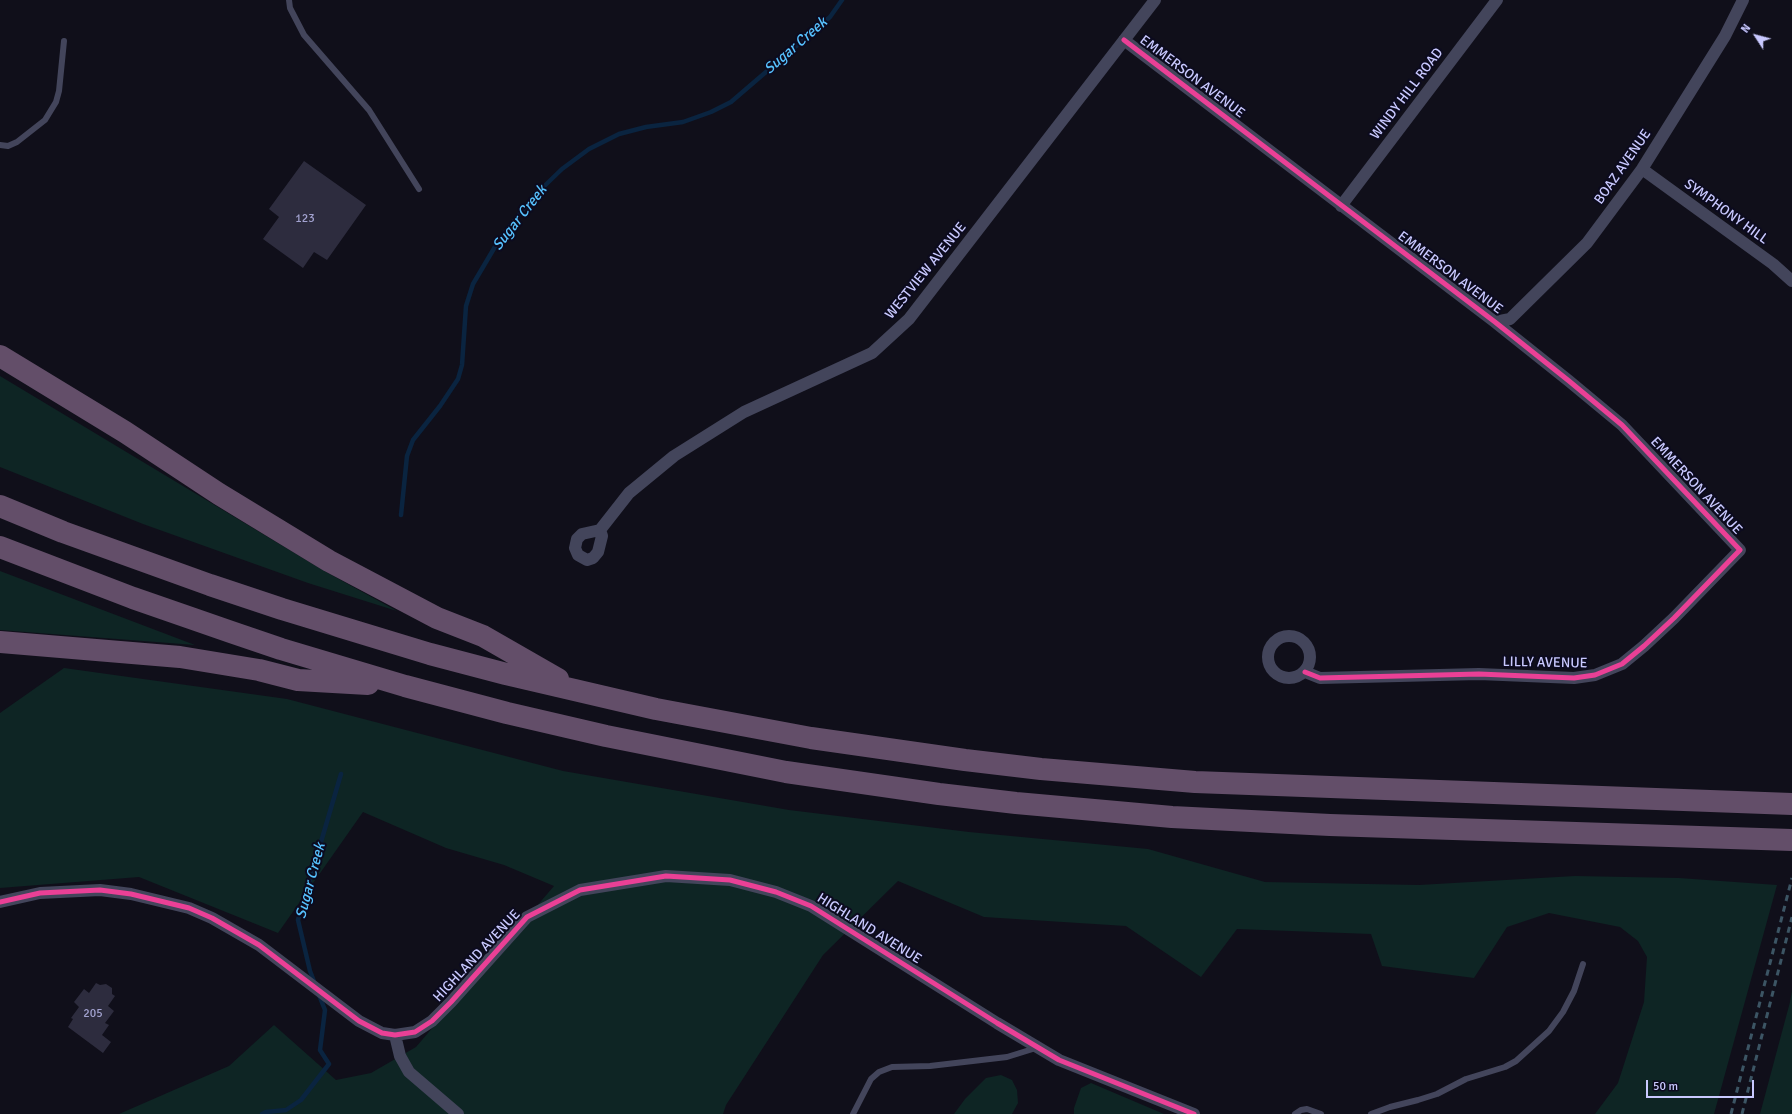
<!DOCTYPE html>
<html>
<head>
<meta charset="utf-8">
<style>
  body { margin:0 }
  #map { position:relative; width:1792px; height:1114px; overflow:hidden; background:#100f1a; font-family:Signika,sans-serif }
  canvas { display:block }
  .north { position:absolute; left:1736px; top:16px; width:40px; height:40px; -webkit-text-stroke:3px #0c0b1f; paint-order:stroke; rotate:306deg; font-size:11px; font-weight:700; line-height:16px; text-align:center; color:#c9c9ff }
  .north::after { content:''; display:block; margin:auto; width:14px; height:18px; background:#c9c9ff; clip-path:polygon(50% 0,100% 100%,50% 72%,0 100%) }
  .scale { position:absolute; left:1646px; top:1080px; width:108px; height:18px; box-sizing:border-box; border:2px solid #c9c9ff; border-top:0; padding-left:5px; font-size:12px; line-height:14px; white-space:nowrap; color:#c9c9ff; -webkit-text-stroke:3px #0c0b1f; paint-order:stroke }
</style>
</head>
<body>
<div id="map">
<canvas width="1792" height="1114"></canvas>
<div class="north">N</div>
<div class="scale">50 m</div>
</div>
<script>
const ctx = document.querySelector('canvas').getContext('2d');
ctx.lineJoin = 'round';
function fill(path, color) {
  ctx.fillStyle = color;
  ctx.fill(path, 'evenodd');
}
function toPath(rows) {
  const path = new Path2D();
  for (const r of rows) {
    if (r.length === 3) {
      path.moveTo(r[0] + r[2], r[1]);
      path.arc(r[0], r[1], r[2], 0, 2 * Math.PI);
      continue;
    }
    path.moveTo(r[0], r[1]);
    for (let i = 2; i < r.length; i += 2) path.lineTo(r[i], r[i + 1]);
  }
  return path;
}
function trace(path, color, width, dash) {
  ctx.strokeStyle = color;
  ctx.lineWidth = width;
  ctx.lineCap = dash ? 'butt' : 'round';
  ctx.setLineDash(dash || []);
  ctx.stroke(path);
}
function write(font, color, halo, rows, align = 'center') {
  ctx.font = font + ' Signika,sans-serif';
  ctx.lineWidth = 4;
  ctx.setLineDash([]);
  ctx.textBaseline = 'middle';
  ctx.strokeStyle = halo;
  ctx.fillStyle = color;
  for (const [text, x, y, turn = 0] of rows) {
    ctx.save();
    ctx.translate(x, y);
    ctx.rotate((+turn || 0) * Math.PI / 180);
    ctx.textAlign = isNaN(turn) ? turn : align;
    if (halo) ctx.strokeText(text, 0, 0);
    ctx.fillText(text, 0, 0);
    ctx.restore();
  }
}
fill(toPath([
  [0,376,326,572,397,611,308,583,143,524,0,467],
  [0,571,195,645,0,630],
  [64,668,287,699,563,771,789,810,969,832,1148,849,1265,882,1419,885,1575,876,1679,878,1777,885,1714,1114,1595,1114,1618,1083,1644,1002,1647,957,1638,941,1620,927,1549,913,1507,927,1474,978,1382,966,1371,934,1237,929,1201,977,1126,926,984,917,898,881,823,955,726,1105,723,1114,119,1114,229,1066,274,1025,336,1080,371,1073,416,1047,554,886,504,865,446,848,363,812,278,933,139,877,0,888,0,713],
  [1792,991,1792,1114,1760,1114,1790,1002],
  [1001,1075,1012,1080,1017,1090,1018,1103,1012,1114,954,1114,965,1099,986,1078],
  [1091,1083,1164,1114,1074,1114,1074,1108,1081,1088]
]), '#0e2524');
trace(toPath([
  [401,515,407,456,413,440,440,406,458,379,462,365,466,306,473,284,499,240,534,196,562,169,589,149,619,134,646,127,683,122,711,112,731,102,830,17,842,0],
  [315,984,310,971,298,920,341,774],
  [262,1114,266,1112,286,1110,301,1100,329,1064,320,1050,325,1010,319,995]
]), '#0a2440', 4.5);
fill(toPath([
  [304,161,366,205,327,260,314,252,303,268,263,239,279,217,269,209],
  [96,983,100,985,106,984,112,988,112,994,115,996,108,1006,114,1011,105,1023,109,1025,102,1035,111,1042,103,1053,68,1027,73,1019,71,1018,79,1007,74,1002,84,989,89,993]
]), '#2d2c3e');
trace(toPath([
  [289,0,290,8,304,35,369,110,419,189],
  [0,145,8,146,17,142,45,120,56,102,59,91,64,41],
  [853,1114,871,1079,879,1072,892,1067,930,1066,1007,1057,1036,1048],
  [1295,1114,1301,1110,1307,1109,1321,1114],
  [1371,1114,1390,1107,1418,1100,1437,1094,1466,1079,1505,1067,1516,1061,1549,1031,1563,1012,1574,991,1583,964]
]), '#43455b', 6);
trace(toPath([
  [1124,40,1495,322,1569,381,1622,425,1740,550,1674,618,1644,646,1622,664,1595,675,1574,678,1479,674,1320,678,1305,672],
  [1642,169,1773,264,1792,281],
  [1341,206,1497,0],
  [1495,322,1510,319,1587,243,1642,169,1725,36,1743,0],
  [600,530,602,536,598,552,593,558,587,560,578,555,575,548,577,539,582,534,600,530,629,493,674,456,744,412,872,353,909,319,1155,0],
  [1289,657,21],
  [0,902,40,893,100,890,131,894,189,908,212,918,259,945,359,1021,382,1033,395,1035,415,1032,432,1021,451,1002,527,917,580,890,666,876,730,880,776,892,811,906,997,1023,1059,1060,1194,1114],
  [395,1035,400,1056,409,1072,458,1114]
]), '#43455b', 12);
trace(toPath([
  [0,356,125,432,219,494,329,561,437,618,483,636,558,679],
  [0,506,63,532,210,585,282,609,430,654,506,674,656,709,811,738,965,760,1041,769,1195,782,1792,804],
  [0,547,133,598,231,632,281,649,405,686,507,713,606,736,786,772,939,794,1016,803,1172,817,1330,825,1792,840],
  [0,642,180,657,259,670,298,680,368,684]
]), '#634e69', 22);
trace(toPath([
  [1731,1114,1792,878],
  [1742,1114,1792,917]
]), '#3c5564', 3, [6, 5]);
trace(toPath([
  [1124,40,1495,322,1569,381,1622,425,1740,550,1674,618,1644,646,1622,664,1595,675,1574,678,1479,674,1320,678,1305,672],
  [0,902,40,893,100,890,131,894,189,908,212,918,259,945,359,1021,382,1033,395,1035,415,1032,432,1021,451,1002,527,917,580,890,666,876,730,880,776,892,811,906,997,1023,1059,1060,1194,1114]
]), '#ea4096', 5);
write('12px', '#a2a2cf', null, [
  ["123",305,219],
  ["205",93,1014]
]);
write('14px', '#c9c9ff', '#0c0b1f', [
  ["EMMERSON AVENUE",1192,77,37],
  ["WINDY HILL ROAD",1407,94,-53],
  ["BOAZ AVENUE",1623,167,-55],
  ["SYMPHONY HILL",1726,212,36],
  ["WESTVIEW AVENUE",926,271,-51],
  ["EMMERSON AVENUE",1450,273,37],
  ["EMMERSON AVENUE",1696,486,47],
  ["LILLY AVENUE",1545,663,1],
  ["HIGHLAND AVENUE",869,929,32],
  ["HIGHLAND AVENUE",477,956,-47]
]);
write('italic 15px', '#57c2ff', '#0c0b1f', [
  ["Sugar Creek",796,46,-41],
  ["Sugar Creek",520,218,-52],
  ["Sugar Creek",311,881,-75]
]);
</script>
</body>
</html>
